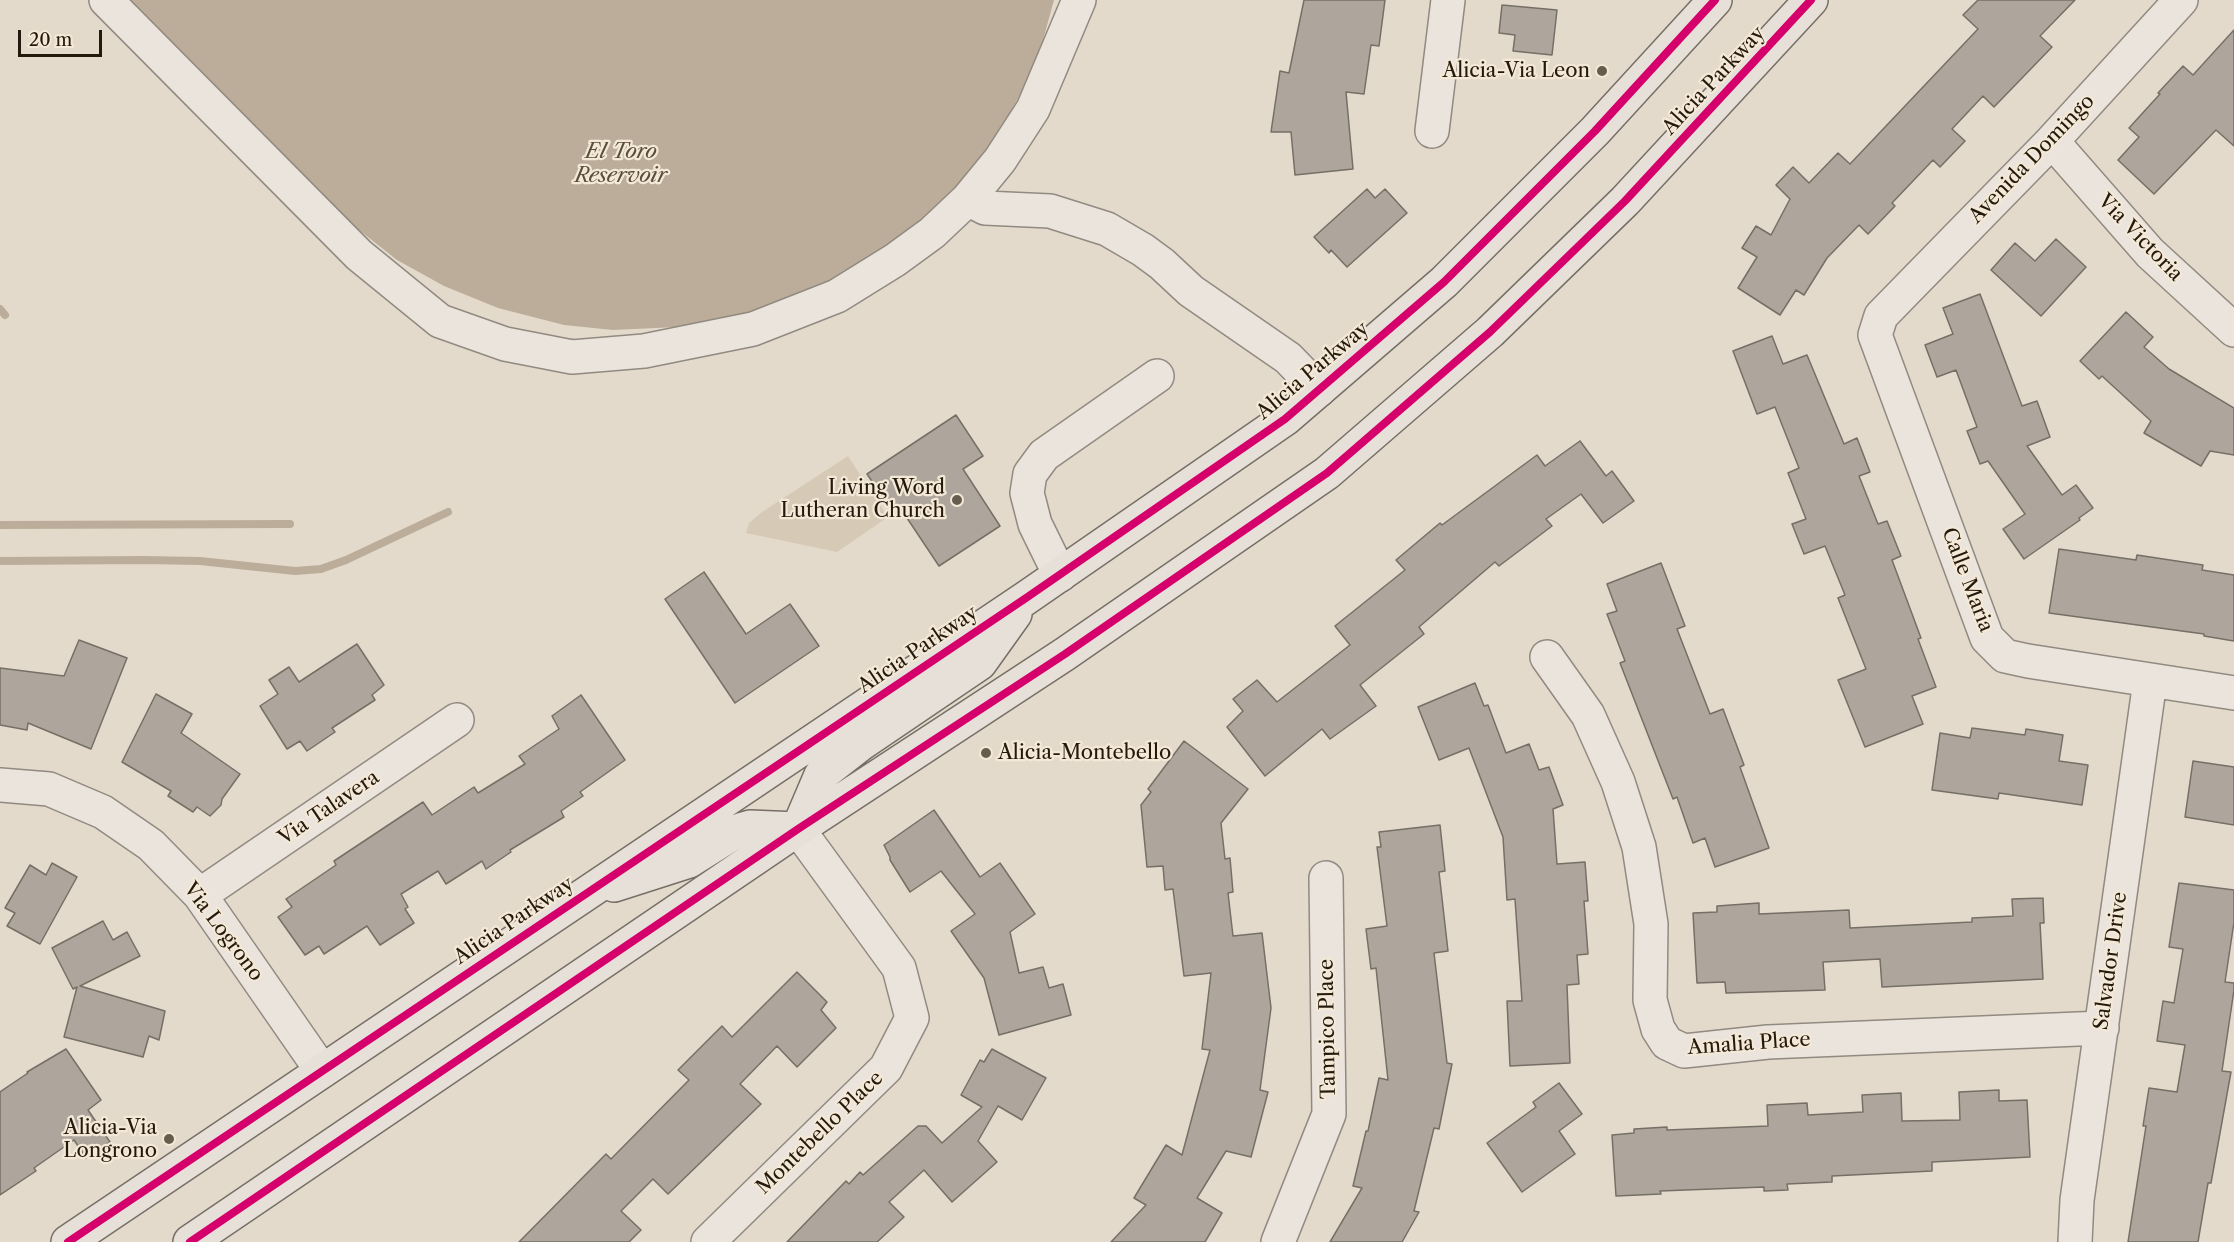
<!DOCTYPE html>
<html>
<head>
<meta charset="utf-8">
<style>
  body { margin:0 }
  #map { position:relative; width:2234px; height:1242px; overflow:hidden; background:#e4dacc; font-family:"Libre Caslon Text",serif }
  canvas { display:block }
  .scale { position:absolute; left:18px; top:30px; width:84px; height:27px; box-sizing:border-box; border:3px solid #23190c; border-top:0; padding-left:8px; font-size:18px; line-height:21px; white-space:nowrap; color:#23190c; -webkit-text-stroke:4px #f4e8d7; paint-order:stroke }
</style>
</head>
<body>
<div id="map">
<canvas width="2234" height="1242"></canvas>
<div class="scale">20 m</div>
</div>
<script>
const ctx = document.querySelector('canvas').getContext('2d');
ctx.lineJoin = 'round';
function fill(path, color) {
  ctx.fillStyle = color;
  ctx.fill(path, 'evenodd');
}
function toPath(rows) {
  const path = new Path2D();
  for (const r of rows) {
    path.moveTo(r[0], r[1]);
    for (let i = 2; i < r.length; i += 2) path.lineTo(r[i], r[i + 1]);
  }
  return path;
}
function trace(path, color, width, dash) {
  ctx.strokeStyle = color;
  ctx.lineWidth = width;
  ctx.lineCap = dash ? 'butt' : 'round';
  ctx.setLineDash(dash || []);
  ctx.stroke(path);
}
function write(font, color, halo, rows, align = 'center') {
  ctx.font = font + ' "Libre Caslon Text",serif';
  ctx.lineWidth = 4.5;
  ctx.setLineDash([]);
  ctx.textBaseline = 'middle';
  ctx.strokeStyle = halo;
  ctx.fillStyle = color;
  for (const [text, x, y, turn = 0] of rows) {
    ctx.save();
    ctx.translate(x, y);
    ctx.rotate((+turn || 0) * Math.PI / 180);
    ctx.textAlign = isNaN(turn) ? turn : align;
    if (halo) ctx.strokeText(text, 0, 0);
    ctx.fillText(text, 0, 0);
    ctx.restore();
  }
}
fill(toPath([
  [848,456,888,517,837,552,746,533,749,523,762,512]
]), '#d6c9b5');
fill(toPath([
  [119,0,1054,0,1043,40,1022,91,993,143,961,184,907,234,845,276,768,309,729,319,677,327,613,330,564,325,498,308,444,286,397,260,354,226,307,183]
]), '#bbad99');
trace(toPath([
  [0,309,5,315],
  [0,525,290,524],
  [0,561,144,560,200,561,295,571,321,569,346,560,448,512]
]), '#bbad99', 8);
const building = toPath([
  [1304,0,1385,0,1379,46,1371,45,1364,94,1346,92,1353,169,1295,175,1291,132,1271,132,1280,71,1289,73,1304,0],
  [1978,0,2075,0,2040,36,2052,47,1994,107,1983,96,1952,129,1965,141,1940,167,1933,160,1892,203,1895,206,1868,234,1859,225,1827,258,1804,295,1796,290,1780,315,1738,288,1757,257,1742,248,1756,226,1771,235,1790,199,1776,185,1793,167,1809,183,1838,153,1850,164,1978,29,1963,15,1978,0],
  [1502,5,1557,10,1552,55,1513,51,1515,35,1499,33,1502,5],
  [2234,30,2234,146,2216,130,2154,194,2118,160,2139,137,2129,128,2160,94,2158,93,2183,66,2193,75,2234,30],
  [1367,189,1375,198,1385,189,1407,213,1347,267,1331,250,1329,253,1314,237,1367,189],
  [2056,239,2086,267,2041,316,1991,270,2015,243,2035,261,2056,239],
  [1980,294,2022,406,2037,401,2050,437,2027,446,2062,495,2076,485,2093,508,2079,518,2080,520,2024,559,2003,529,2025,514,1988,461,1980,464,1967,431,1977,427,1956,370,1937,377,1925,345,1953,334,1943,308,1980,294],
  [2126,312,2153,337,2144,347,2169,369,2234,408,2234,455,2210,451,2201,466,2144,433,2151,421,2102,376,2099,379,2080,361,2126,312],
  [1772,336,1783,364,1807,355,1844,444,1857,438,1870,472,1859,476,1878,524,1887,521,1901,556,1892,560,1921,638,1918,639,1936,687,1912,696,1923,724,1865,747,1838,680,1866,669,1838,598,1845,595,1825,546,1804,554,1792,524,1806,519,1788,473,1799,468,1775,407,1757,414,1733,351,1772,336],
  [956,415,983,456,963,469,1000,526,939,566,901,509,894,514,867,474,956,415],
  [1580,441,1606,476,1612,471,1634,501,1603,523,1581,494,1546,519,1552,526,1499,566,1495,562,1419,627,1424,634,1360,685,1376,706,1330,739,1322,729,1265,776,1227,727,1243,711,1233,699,1257,680,1277,702,1350,645,1335,626,1405,570,1396,560,1440,523,1442,525,1537,455,1545,466,1580,441],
  [2059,549,2136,560,2137,555,2203,565,2202,570,2234,575,2234,641,2204,636,2204,634,2049,613,2059,549],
  [1661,563,1685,626,1677,629,1710,714,1723,709,1744,765,1740,767,1769,848,1715,867,1705,838,1693,843,1677,797,1673,799,1620,663,1625,661,1607,614,1617,611,1607,584,1661,563],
  [704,572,746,634,790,604,819,646,735,703,665,599,704,572],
  [79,640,127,658,91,749,28,723,27,730,0,725,0,668,64,676,79,640],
  [357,644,384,685,372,695,375,700,332,728,335,732,307,751,300,741,287,749,260,706,278,694,269,680,289,667,299,682,357,644],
  [1475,683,1484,706,1488,705,1506,753,1529,744,1539,770,1549,767,1563,805,1553,809,1557,864,1585,862,1588,901,1584,901,1588,954,1577,955,1579,984,1567,985,1570,1063,1510,1066,1507,1001,1522,1001,1515,899,1507,900,1503,837,1469,748,1439,760,1418,707,1475,683],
  [156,694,192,714,181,733,240,774,222,799,221,805,210,816,197,807,193,812,168,796,171,791,122,762,156,694],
  [581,695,625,760,580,792,583,796,561,811,564,817,510,850,511,852,486,869,482,861,446,884,438,871,401,894,408,907,405,909,414,923,380,945,367,926,324,954,319,946,305,955,278,917,292,907,286,899,336,865,334,861,423,802,432,815,474,787,478,793,525,764,519,756,559,729,552,716,581,695],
  [1972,728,2025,735,2026,729,2063,735,2059,761,2088,765,2082,805,1999,793,1998,799,1932,790,1940,733,1970,738,1972,728],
  [1184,741,1248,789,1221,823,1225,859,1230,858,1233,892,1228,893,1233,936,1262,933,1271,1008,1260,1090,1268,1092,1251,1157,1226,1151,1197,1198,1222,1213,1205,1242,1111,1242,1146,1205,1134,1198,1166,1145,1182,1155,1210,1050,1202,1049,1211,973,1184,976,1173,889,1165,890,1163,866,1147,867,1141,805,1151,792,1148,789,1184,741],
  [2193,761,2234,767,2234,825,2185,817,2193,761],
  [934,810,980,877,1000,863,1035,914,1010,932,1019,973,1043,967,1049,988,1063,984,1071,1015,999,1035,984,978,951,931,975,914,941,871,910,892,890,860,890,857,884,845,934,810],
  [1440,825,1445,871,1439,872,1448,951,1434,953,1447,1063,1452,1064,1439,1129,1434,1128,1414,1211,1419,1212,1402,1242,1330,1242,1362,1188,1353,1186,1366,1131,1368,1131,1379,1078,1388,1080,1376,968,1371,969,1366,929,1387,926,1377,847,1381,847,1379,832,1440,825],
  [52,863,77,877,40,944,7,926,15,913,5,908,30,865,46,875,52,863],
  [2179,883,2234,890,2234,922,2225,982,2234,983,2234,990,2222,1071,2231,1072,2211,1183,2208,1183,2198,1242,2128,1242,2146,1126,2143,1126,2149,1088,2177,1092,2185,1045,2157,1041,2163,1001,2174,1003,2183,949,2169,947,2179,883],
  [2043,898,2044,923,2040,923,2043,979,1882,987,1880,959,1823,962,1825,990,1726,993,1725,982,1697,983,1693,913,1717,912,1717,906,1759,903,1759,914,1849,910,1850,928,1972,922,1972,918,2013,916,2012,899,2043,898],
  [103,921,113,940,127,932,140,956,80,986,165,1011,159,1040,149,1036,143,1057,64,1037,77,987,73,989,52,948,103,921],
  [797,972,827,1002,821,1010,836,1028,797,1067,777,1046,740,1084,761,1104,668,1194,653,1179,621,1211,641,1230,629,1242,519,1242,606,1154,611,1159,689,1080,678,1070,722,1026,732,1037,797,972],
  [66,1049,101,1100,88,1110,110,1142,86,1158,74,1140,34,1168,36,1171,0,1195,0,1092,28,1073,27,1072,66,1049],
  [992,1049,1046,1078,1022,1120,998,1106,978,1141,997,1162,952,1202,924,1170,889,1202,904,1217,877,1242,787,1242,846,1181,849,1184,860,1172,863,1175,918,1126,926,1126,942,1143,982,1107,961,1095,980,1060,984,1062,992,1049],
  [1559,1083,1582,1114,1559,1131,1575,1154,1522,1192,1487,1143,1536,1107,1533,1102,1559,1083],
  [1999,1090,1999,1101,2027,1100,2030,1157,1932,1162,1932,1171,1832,1176,1832,1182,1787,1184,1788,1190,1764,1191,1764,1187,1660,1191,1661,1194,1616,1196,1612,1135,1634,1133,1634,1129,1667,1127,1667,1130,1768,1126,1767,1105,1807,1103,1808,1115,1863,1112,1862,1095,1901,1093,1902,1121,1960,1120,1959,1092,1999,1090]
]);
fill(building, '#aea69c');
trace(building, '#766f66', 1.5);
const minor = toPath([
  [106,0,359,255,440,321,505,344,572,357,644,351,753,329,837,296,895,260,932,233,968,199,1000,160,1033,109,1079,0],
  [2181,0,2052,141,1881,316,1875,335,1987,638,2005,656,2028,661,2234,693],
  [1432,131,1448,0],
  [2052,141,2150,253,2234,330],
  [968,199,985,208,1050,211,1107,229,1143,250,1162,264,1191,291,1288,358,1319,390],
  [1060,575,1035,524,1027,493,1030,474,1044,455,1157,376],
  [1547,657,1588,715,1618,782,1639,847,1651,924,1650,1000,1658,1029,1667,1043,1684,1051,1768,1042,2102,1028],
  [0,785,49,789,103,812,151,845,200,895,322,1071],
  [200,895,457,720],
  [708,1242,886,1068,912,1018,899,968,798,829],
  [1278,1242,1329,1114,1326,878],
  [2075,1242,2077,1200,2150,681]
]);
const major = toPath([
  [614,885,689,861,735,832,743,829,750,827,798,829,821,775,862,743,980,663,1015,614],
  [68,1242,1026,598,1285,419,1444,282,1595,131,1715,0],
  [190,1242,798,829,1065,654,1327,473,1490,332,1625,201,1811,0]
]);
trace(minor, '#918a80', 36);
trace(major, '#766f66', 36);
trace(minor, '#eae4dd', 33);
trace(major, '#e6e0d8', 33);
trace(toPath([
  [68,1242,1026,598,1285,419,1444,282,1595,131,1715,0],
  [190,1242,798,829,1065,654,1327,473,1490,332,1625,201,1811,0]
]), '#d6006c', 8);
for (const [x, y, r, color] of [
  [1602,71,6,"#675d4f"],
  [957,500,6,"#675d4f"],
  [986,753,6,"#675d4f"],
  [169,1139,6,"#675d4f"]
]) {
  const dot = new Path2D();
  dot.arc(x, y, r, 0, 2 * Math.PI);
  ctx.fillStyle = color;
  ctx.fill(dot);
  trace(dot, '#f4e8d7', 2);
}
write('20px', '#23190c', '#f4e8d7', [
  ["Alicia-Via Leon",1590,71],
  ["Living Word",945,488],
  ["Lutheran Church",945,511],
  ["Alicia-Montebello",998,753,"left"],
  ["Alicia-Via",157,1128],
  ["Longrono",157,1151]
], 'right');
write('20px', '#23190c', '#f4e8d7', [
  ["Alicia Parkway",1714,81,-47],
  ["Avenida Domingo",2032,159,-46],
  ["Via Victoria",2140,238,46],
  ["Alicia Parkway",1313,371,-40],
  ["Calle Maria",1967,580,69],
  ["Alicia Parkway",918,650,-34],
  ["Via Talavera",329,808,-34],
  ["Alicia Parkway",514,921,-34],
  ["Via Logrono",223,932,53],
  ["Salvador Drive",2111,961,-82],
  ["Tampico Place",1328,1029,-91],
  ["Amalia Place",1749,1044,-4],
  ["Montebello Place",820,1133,-44]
]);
write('italic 21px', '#594d3c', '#f4e8d7', [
  ["El Toro",621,152],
  ["Reservoir",621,176]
]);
</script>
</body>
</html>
